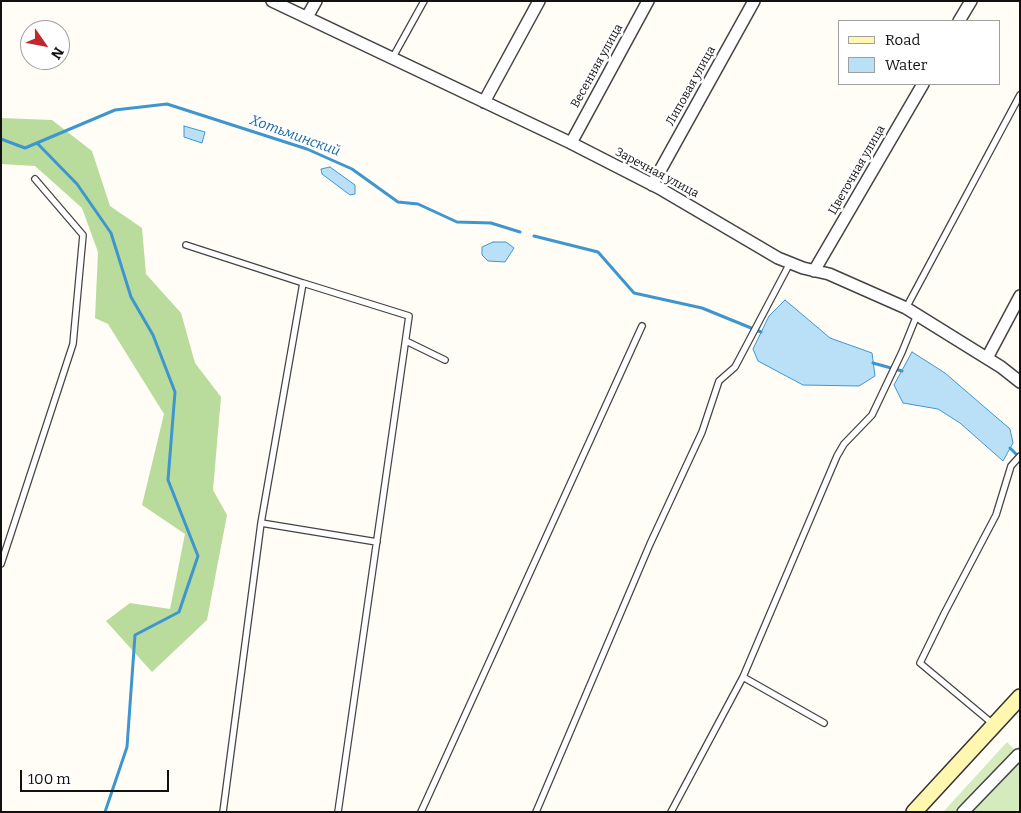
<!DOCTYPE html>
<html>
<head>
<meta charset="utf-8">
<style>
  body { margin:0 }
  #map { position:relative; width:1021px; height:813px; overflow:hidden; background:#fffdf5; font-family:Bitter,serif }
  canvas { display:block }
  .frame { position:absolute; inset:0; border:2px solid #111; pointer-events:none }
  .legend { position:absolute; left:838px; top:20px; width:162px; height:65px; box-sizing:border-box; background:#fff; border:1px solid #a0a0a0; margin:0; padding:6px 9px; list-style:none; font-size:15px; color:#111 }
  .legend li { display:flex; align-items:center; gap:10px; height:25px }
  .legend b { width:25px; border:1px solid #a0a0a0 }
  .north { position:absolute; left:20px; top:20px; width:50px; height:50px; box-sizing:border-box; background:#fff; border:1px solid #a0a0a0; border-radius:50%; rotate:123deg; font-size:14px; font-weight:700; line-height:20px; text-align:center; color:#111 }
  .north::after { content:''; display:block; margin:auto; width:18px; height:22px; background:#c4262e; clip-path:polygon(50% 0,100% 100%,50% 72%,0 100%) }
  .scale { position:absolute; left:20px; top:770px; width:149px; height:22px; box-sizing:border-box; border:2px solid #111; border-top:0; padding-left:6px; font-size:15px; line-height:18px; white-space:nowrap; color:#111; -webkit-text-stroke:4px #fff; paint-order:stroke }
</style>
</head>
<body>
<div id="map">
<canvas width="1021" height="813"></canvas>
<div class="frame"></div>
<ul class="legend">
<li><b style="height:6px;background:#fff6b0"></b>Road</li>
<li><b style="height:14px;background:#b9e0f7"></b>Water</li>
</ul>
<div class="north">N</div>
<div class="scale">100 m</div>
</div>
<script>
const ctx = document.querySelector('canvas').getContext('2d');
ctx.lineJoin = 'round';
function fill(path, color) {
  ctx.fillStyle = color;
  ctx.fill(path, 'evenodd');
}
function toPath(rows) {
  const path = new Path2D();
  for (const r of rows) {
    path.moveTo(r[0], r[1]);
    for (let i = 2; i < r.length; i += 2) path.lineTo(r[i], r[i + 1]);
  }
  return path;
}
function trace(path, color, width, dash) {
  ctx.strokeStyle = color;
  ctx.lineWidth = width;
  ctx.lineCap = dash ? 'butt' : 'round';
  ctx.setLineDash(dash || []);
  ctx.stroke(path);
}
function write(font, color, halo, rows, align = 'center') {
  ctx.font = font + ' Bitter,serif';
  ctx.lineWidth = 5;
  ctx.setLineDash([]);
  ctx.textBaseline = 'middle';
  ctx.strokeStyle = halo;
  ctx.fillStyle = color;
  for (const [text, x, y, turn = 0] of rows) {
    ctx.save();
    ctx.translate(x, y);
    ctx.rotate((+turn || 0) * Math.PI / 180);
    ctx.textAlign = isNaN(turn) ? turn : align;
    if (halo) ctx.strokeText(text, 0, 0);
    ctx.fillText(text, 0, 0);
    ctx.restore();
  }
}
fill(toPath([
  [1007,742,1015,750,1020,745,1020,812,943,812]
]), '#d5ebbd');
fill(toPath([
  [1,118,52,120,92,151,110,206,142,228,146,274,181,313,195,363,221,397,213,490,227,515,207,620,152,672,106,621,130,603,170,609,185,534,142,505,164,414,108,324,95,318,98,252,82,208,35,166,1,164]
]), '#b9dc9c');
const water = toPath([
  [184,126,205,132,202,143,184,137,184,126],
  [330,167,355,185,355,194,350,195,322,174,321,169,330,167],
  [493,242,506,242,514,248,505,262,488,261,482,255,482,247,493,242],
  [785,300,830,338,872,353,875,376,859,386,803,385,758,361,753,349,769,316,785,300],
  [912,352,945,373,1010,429,1013,443,1003,461,960,423,938,409,903,403,894,385,912,352]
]);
fill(water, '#b9e0f7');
trace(water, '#3f96cf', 1);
trace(toPath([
  [1,139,25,148,115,110,167,104,307,149,352,169,398,202,418,204,457,222,491,223,520,232],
  [37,143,77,184,111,233,131,297,153,335,175,392,168,480,198,556,179,612,135,635,127,747,105,812],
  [534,236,598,252,634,293,702,308,761,332],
  [873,363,902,371],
  [1010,448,1019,457]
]), '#3f96cf', 3);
const lane = toPath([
  [393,57,424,1],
  [186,245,303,283,261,523,223,812],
  [303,283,409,316,338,812],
  [906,308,1020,95],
  [406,341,445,360],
  [261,523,377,542],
  [1,564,73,344,83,235,35,179],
  [743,677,824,723],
  [993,724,920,663,945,612,996,515,1011,466,1020,456],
  [421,812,642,326],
  [536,812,650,544,702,432,719,381,735,367,790,263],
  [671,812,743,677,837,456,844,444,872,415,902,352,917,315]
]);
const street = toPath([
  [272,1,571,143,659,188,778,258,803,268,829,274,906,308,1001,367,1020,382],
  [307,17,316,1],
  [959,21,971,1],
  [484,102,539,1],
  [571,143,648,1],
  [652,185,754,1],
  [814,271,923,84],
  [987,358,1020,296],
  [963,812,1018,755,1020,757]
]);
const secondary = toPath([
  [914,812,1020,697]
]);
trace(lane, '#444', 8);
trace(street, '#444', 14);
trace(secondary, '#333', 18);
trace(lane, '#fff', 5.5);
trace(street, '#fff', 11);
trace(secondary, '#fff6b0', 15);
write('12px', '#111', '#fff', [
  ["Весенняя улица",597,66,-61],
  ["Липовая улица",691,86,-61],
  ["Цветочная улица",857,170,-60],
  ["Заречная улица",657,173,28]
]);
write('italic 14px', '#1768a6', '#fff', [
  ["Хотьминский",295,136,20]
]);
</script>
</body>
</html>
